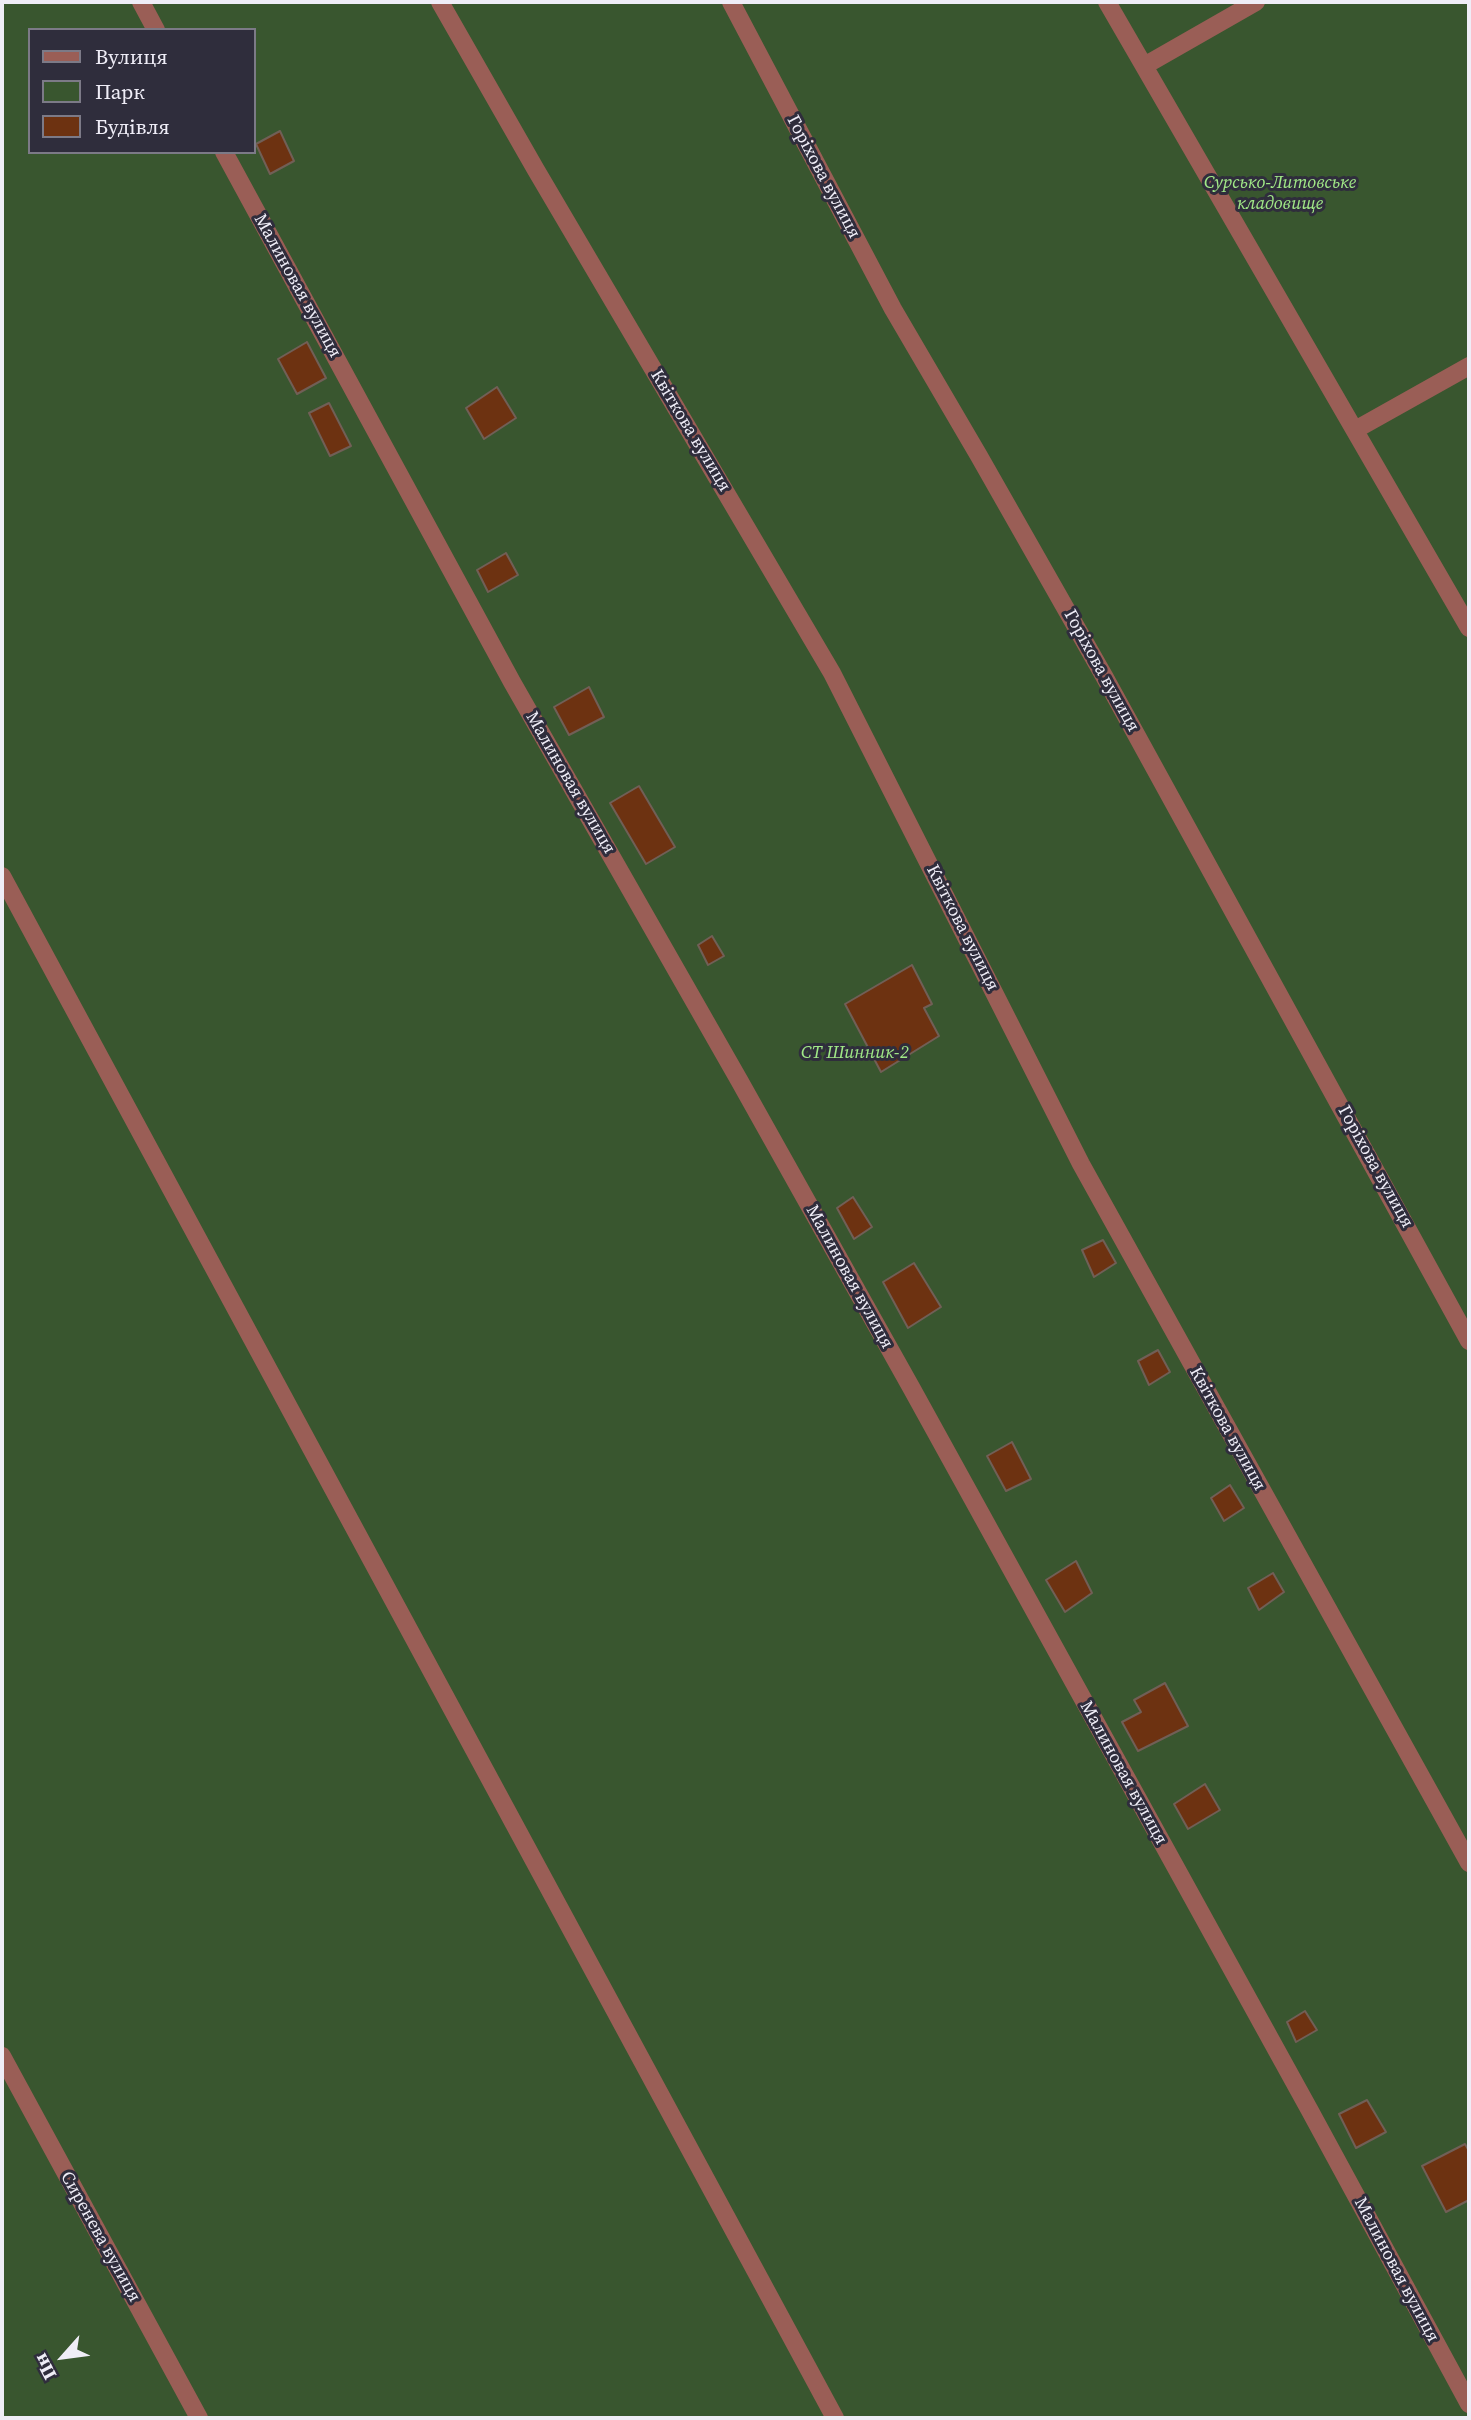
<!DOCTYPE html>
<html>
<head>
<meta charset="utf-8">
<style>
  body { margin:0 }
  #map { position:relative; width:1471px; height:2420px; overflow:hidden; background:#2f2d3c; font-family:"Source Serif 4",serif }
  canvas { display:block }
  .frame { position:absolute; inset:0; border:4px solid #efedf7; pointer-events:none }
  .legend { position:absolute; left:28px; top:28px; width:228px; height:126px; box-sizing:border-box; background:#2f2d3c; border:2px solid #7c7a87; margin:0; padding:9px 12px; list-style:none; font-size:21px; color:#efedf7 }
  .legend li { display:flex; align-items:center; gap:14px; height:35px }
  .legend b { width:35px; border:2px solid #7c7a87 }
  .north { position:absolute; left:28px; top:2322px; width:70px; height:70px; -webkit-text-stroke:5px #2f2d3c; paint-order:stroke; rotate:242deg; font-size:19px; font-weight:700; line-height:28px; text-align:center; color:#efedf7 }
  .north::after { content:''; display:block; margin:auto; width:24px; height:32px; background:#efedf7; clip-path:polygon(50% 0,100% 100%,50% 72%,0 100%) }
</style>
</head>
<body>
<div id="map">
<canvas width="1471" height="2420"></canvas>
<div class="frame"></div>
<ul class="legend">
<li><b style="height:9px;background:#9a5e56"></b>Вулиця</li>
<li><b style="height:19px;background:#39562f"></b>Парк</li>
<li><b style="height:19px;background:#6d3211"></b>Будівля</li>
</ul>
<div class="north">Пн</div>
</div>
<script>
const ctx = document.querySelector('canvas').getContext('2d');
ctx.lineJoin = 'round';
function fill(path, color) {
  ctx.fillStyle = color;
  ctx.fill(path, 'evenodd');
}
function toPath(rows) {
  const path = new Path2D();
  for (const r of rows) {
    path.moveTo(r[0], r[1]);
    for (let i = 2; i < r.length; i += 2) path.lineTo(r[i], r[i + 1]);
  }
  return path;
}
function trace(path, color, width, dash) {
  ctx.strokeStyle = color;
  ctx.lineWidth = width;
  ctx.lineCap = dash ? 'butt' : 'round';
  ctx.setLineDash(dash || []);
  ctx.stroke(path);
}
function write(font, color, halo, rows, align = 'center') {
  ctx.font = font + ' "Source Serif 4",serif';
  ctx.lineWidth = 6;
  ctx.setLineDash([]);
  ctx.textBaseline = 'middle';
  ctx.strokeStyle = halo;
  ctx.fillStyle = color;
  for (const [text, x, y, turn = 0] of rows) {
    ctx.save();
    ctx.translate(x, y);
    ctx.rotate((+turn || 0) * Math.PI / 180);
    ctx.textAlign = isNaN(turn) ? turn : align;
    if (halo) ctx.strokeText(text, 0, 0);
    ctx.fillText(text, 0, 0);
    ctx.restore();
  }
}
fill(toPath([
  [2,2,1469,2,1469,2418,2,2418],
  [30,30,254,30,254,152,30,152]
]), '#39562f');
const building = toPath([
  [280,131,294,161,270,174,256,144,280,131],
  [307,342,326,378,297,394,278,359,307,342],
  [497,387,516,418,484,439,466,408,497,387],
  [329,403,351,446,330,456,309,413,329,403],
  [506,553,518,575,488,592,477,570,506,553],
  [589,687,604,717,569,735,554,707,589,687],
  [639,786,675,847,646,864,610,803,639,786],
  [712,936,724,956,708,965,698,945,712,936],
  [912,965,932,1004,924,1008,939,1036,881,1072,845,1004,912,965],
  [853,1197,872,1227,854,1239,837,1208,853,1197],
  [1103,1240,1116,1263,1094,1277,1082,1250,1103,1240],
  [914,1263,941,1307,908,1328,883,1282,914,1263],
  [1158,1350,1170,1372,1149,1385,1138,1361,1158,1350],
  [1012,1442,1031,1479,1006,1491,987,1456,1012,1442],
  [1230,1485,1244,1508,1224,1521,1211,1498,1230,1485],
  [1076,1561,1092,1593,1065,1612,1046,1580,1076,1561],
  [1273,1573,1284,1592,1259,1610,1248,1588,1273,1573],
  [1165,1683,1188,1726,1138,1751,1122,1722,1141,1712,1134,1700,1165,1683],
  [1205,1784,1220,1810,1188,1829,1174,1804,1205,1784],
  [1305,2011,1317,2030,1296,2042,1287,2022,1305,2011],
  [1367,2100,1386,2132,1356,2148,1339,2114,1367,2100],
  [1465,2144,1469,2151,1469,2200,1446,2212,1422,2166,1465,2144]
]);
fill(building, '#6d3211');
trace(building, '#715f56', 2);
trace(toPath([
  [141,2,156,30],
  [440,2,536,170,832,673,1081,1164,1469,1863],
  [731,2,893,309,979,456,1104,676,1469,1341],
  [1107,2,1469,628],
  [1144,66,1256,2],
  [224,152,512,682,739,1080,912,1389,1309,2109,1469,2404],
  [1355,430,1469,366],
  [2,2056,199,2418]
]), '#9a5e56', 18);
trace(toPath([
  [2,876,835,2418]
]), '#9a5e56', 18);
write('18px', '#efedf7', '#2f2d3c', [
  ["Горіхова вулиця",823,177,62],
  ["Малиновая вулиця",297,286,61],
  ["Квіткова вулиця",690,431,59],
  ["Горіхова вулиця",1101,671,61],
  ["Малиновая вулиця",570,783,60],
  ["Квіткова вулиця",962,928,63],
  ["Горіхова вулиця",1375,1167,61],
  ["Малиновая вулиця",849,1277,61],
  ["Квіткова вулиця",1227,1429,61],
  ["Малиновая вулиця",1123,1773,61],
  ["Сиренева вулиця",100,2237,61],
  ["Малиновая вулиця",1396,2270,62]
]);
write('italic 18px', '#a1e987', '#2f2d3c', [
  ["Сурсько-Литовське",1280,183],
  ["кладовище",1280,204],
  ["СТ Шинник-2",855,1053]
]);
</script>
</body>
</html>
